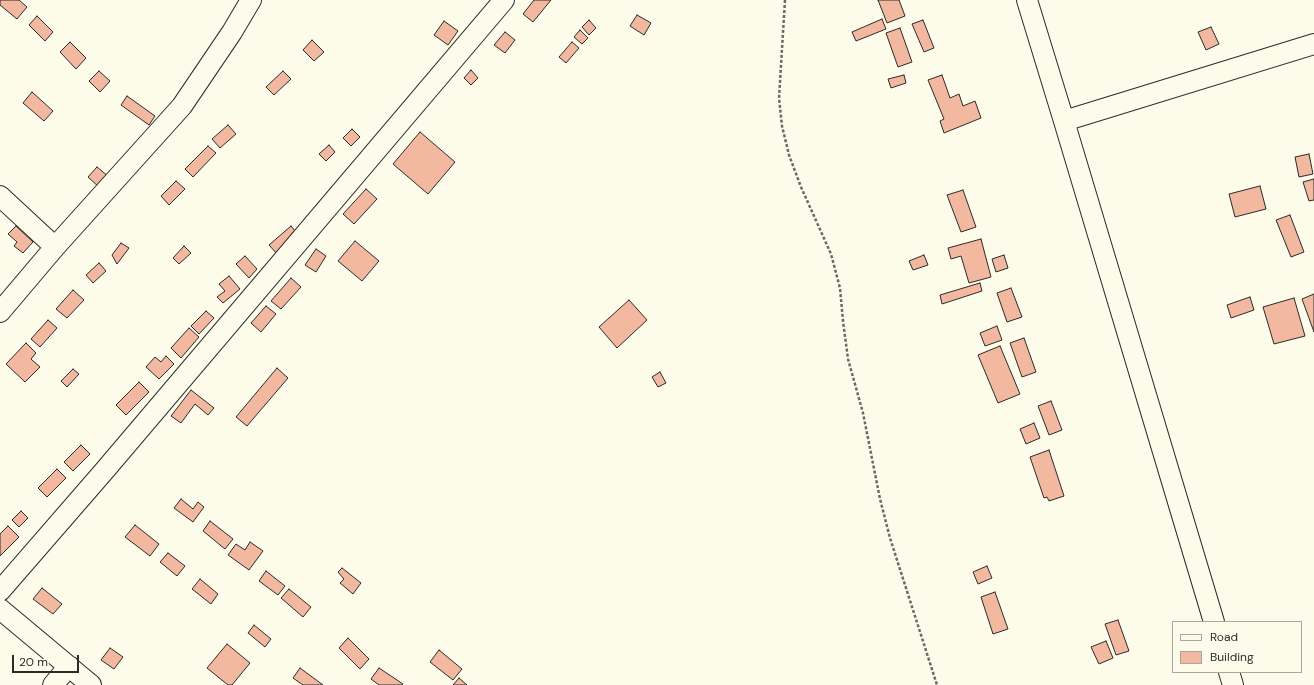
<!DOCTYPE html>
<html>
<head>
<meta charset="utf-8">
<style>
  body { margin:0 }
  #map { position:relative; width:1314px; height:685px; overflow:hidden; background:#fdfbea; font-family:"DM Sans",sans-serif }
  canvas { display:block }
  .legend { position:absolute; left:1172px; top:621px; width:130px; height:52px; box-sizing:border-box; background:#fdfbea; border:1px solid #a9a89e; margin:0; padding:5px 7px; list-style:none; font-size:12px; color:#2b2b2b }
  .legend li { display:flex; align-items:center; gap:8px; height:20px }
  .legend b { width:20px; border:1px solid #a9a89e }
  .scale { position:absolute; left:12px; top:655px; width:67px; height:18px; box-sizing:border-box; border:2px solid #2b2b2b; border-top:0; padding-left:5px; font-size:12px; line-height:14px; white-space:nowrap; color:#2b2b2b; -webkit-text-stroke:3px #fdfbea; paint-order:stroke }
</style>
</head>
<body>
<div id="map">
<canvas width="1314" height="685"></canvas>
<ul class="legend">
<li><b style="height:5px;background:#fdfbea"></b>Road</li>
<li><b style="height:11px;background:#f2b8a0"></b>Building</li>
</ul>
<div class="scale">20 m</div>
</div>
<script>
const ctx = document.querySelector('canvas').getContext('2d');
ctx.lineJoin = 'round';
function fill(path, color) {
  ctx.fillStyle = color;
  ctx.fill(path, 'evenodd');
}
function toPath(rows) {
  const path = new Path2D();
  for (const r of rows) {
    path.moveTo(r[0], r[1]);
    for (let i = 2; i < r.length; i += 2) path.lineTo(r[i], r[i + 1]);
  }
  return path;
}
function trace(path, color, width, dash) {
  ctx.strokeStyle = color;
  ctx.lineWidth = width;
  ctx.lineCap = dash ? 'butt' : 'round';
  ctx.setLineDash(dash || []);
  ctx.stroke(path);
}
const building = toPath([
  [0,0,19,0,27,7,17,19,0,5,0,0],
  [534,0,551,0,533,22,523,14,534,0],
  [878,0,899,0,905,16,887,23,878,0],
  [637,15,651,23,644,35,630,26,637,15],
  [37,16,53,32,45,41,29,25,37,16],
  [882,19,886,29,856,41,852,32,882,19],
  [589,20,596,28,589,35,582,27,589,20],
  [923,20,934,48,924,52,912,24,923,20],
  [444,21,458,31,448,45,434,35,444,21],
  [1211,27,1219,44,1206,50,1198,32,1211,27],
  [900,28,912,62,898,67,886,33,900,28],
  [580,30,588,38,582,44,574,37,580,30],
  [505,32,515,40,505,53,494,45,505,32],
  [312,40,324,52,314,61,303,50,312,40],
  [70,42,86,58,76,69,60,52,70,42],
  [572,42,579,48,566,63,559,57,572,42],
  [471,70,478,78,471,85,464,78,471,70],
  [99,71,110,81,100,92,89,81,99,71],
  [283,71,291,79,274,95,266,87,283,71],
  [904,75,906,83,891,88,888,79,904,75],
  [942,75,950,98,959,94,963,106,975,101,981,118,944,133,940,121,944,119,928,80,942,75],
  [32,92,53,111,44,121,23,103,32,92],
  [127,96,155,116,149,125,121,105,127,96],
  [228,125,236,134,220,148,212,139,228,125],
  [352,129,360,137,351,146,343,138,352,129],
  [420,132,455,162,428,194,393,164,420,132],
  [329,145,335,152,326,161,319,154,329,145],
  [208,146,216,153,193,177,185,169,208,146],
  [1309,154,1313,174,1299,177,1295,157,1309,154],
  [97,167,109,177,100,188,88,177,97,167],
  [1314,179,1314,200,1309,201,1303,182,1314,179],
  [176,181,185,189,169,205,161,196,176,181],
  [1260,186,1266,209,1235,217,1229,194,1260,186],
  [366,189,377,199,354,224,343,214,366,189],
  [963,190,976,227,961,232,947,195,963,190],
  [1290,215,1304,252,1291,257,1276,220,1290,215],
  [16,226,33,242,23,253,14,246,17,242,8,234,16,226],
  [291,226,299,236,278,255,269,245,291,226],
  [981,239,991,277,969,283,961,256,951,259,948,248,981,239],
  [355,241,379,261,362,281,338,261,355,241],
  [121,243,129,248,117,264,112,255,121,243],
  [184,246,191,253,179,264,173,258,184,246],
  [316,249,326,256,316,272,305,265,316,249],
  [924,255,928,265,913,270,909,261,924,255],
  [1004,255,1008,268,996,272,992,259,1004,255],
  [245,256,257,269,249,278,236,264,245,256],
  [99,263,106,271,93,283,86,275,99,263],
  [229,276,240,289,223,303,217,297,225,291,219,284,229,276],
  [291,278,301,287,281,309,271,301,291,278],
  [980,283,982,291,942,304,940,295,980,283],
  [1011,288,1022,317,1007,322,997,293,1011,288],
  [73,290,84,300,67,318,56,309,73,290],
  [1314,294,1314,332,1302,299,1314,294],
  [1250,297,1254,310,1231,318,1227,305,1250,297],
  [1294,298,1305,336,1274,344,1263,307,1294,298],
  [629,300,647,320,617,348,599,327,629,300],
  [266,306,276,314,261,332,251,323,266,306],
  [206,311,214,318,199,334,191,326,206,311],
  [48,320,57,328,40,347,31,339,48,320],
  [997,326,1002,340,985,346,980,333,997,326],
  [189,328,199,337,181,358,171,348,189,328],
  [1024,338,1036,372,1022,377,1010,343,1024,338],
  [26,343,36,353,31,359,40,367,25,382,6,364,26,343],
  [1000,346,1020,394,998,403,978,355,1000,346],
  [166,356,174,364,159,379,146,367,155,357,161,362,166,356],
  [277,368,288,378,247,426,236,417,277,368],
  [73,369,79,374,67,387,61,381,73,369],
  [660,372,666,383,658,387,652,377,660,372],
  [139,382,149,392,126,415,116,405,139,382],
  [191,390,214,408,208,415,195,404,181,423,171,416,191,390],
  [1051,401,1062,430,1049,435,1038,406,1051,401],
  [1034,423,1040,438,1026,444,1020,429,1034,423],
  [81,445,90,454,73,471,64,462,81,445],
  [1049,450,1064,496,1049,501,1047,497,1044,498,1030,457,1049,450],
  [57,469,66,478,47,497,38,488,57,469],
  [181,499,193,509,198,502,204,507,193,522,174,508,181,499],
  [21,511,28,518,19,527,12,520,21,511],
  [210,521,233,539,225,549,203,531,210,521],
  [135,525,159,544,150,556,125,537,135,525],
  [8,526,19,537,0,556,0,534,8,526],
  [250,542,263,551,249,570,228,555,236,544,245,550,250,542],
  [168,553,185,566,177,576,160,562,168,553],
  [987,566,992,578,978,584,973,572,987,566],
  [342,568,361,583,353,594,340,583,344,579,338,572,342,568],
  [266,571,285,586,278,595,259,581,266,571],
  [200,579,218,594,211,604,192,589,200,579],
  [42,588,62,604,53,614,33,599,42,588],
  [289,589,311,607,303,617,281,598,289,589],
  [995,592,1008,629,993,634,981,597,995,592],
  [1118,620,1129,651,1116,655,1105,624,1118,620],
  [254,625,271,639,265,647,248,633,254,625],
  [348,638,369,659,360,669,339,648,348,638],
  [1106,641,1113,658,1099,664,1091,647,1106,641],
  [227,644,250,663,232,685,228,685,207,668,227,644],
  [110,648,123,657,114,669,101,660,110,648],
  [439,650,462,669,453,680,430,662,439,650],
  [300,668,323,685,303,685,293,678,300,668],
  [379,668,403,684,402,685,379,685,371,679,379,668],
  [459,678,467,685,453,685,459,678]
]);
fill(building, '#f2b8a0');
trace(building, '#2b2b2b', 1);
const minor = toPath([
  [1027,0,1064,121,1214,622],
  [1064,121,1314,44],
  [0,196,55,247],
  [0,312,55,247,182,106,232,32,251,0],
  [0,591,105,470,504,0],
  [0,609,91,685],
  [1229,672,1233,685],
  [53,685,69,666]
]);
trace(minor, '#2b2b2b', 22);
trace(toPath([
  [785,0,779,98,782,126,789,155,801,187,831,254,840,288,843,321,848,359,863,413,880,499,890,538,937,685]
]), '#6a6964', 2.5, [3, 2]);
trace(minor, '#fdfbea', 20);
</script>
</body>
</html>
